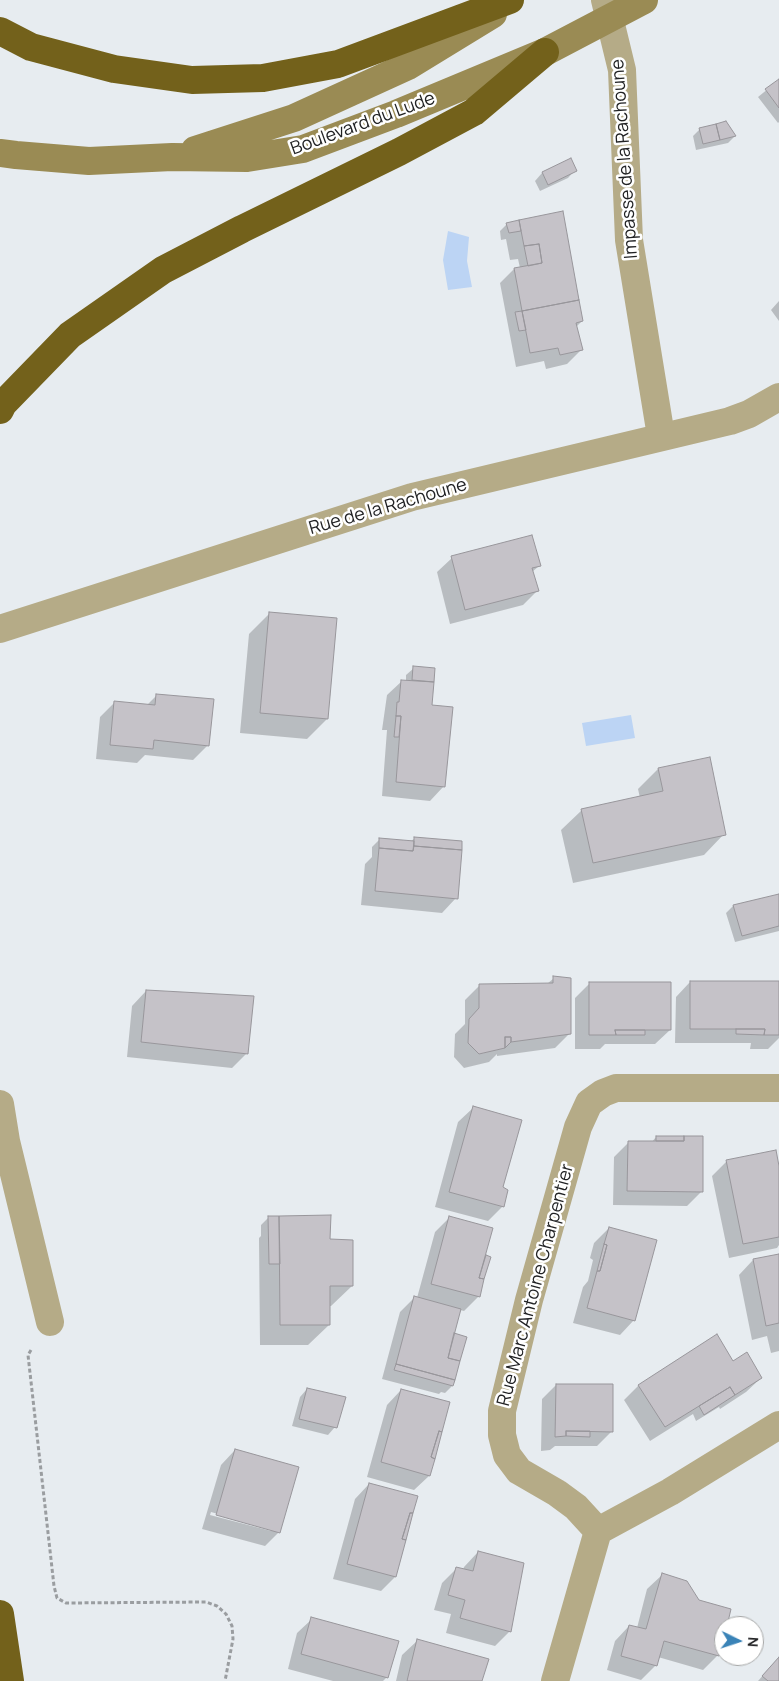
<!DOCTYPE html>
<html>
<head>
<meta charset="utf-8">
<style>
  body { margin:0 }
  #map { position:relative; width:779px; height:1681px; overflow:hidden; background:#e7ecf0; font-family:Manrope,sans-serif }
  canvas { display:block }
  .north { position:absolute; left:714px; top:1616px; width:50px; height:50px; box-sizing:border-box; background:#fff; border:1px solid #a6a7a7; border-radius:50%; rotate:94deg; font-size:14px; font-weight:700; line-height:20px; text-align:center; color:#212224 }
  .north::after { content:''; display:block; margin:auto; width:18px; height:22px; background:#3a83b7; clip-path:polygon(50% 0,100% 100%,50% 72%,0 100%) }
</style>
</head>
<body>
<div id="map">
<canvas width="779" height="1681"></canvas>
<div class="north">N</div>
</div>
<script>
const ctx = document.querySelector('canvas').getContext('2d');
ctx.lineJoin = 'round';
function fill(path, color) {
  ctx.fillStyle = color;
  ctx.fill(path, 'evenodd');
}
function toPath(rows) {
  const path = new Path2D();
  for (const r of rows) {
    path.moveTo(r[0], r[1]);
    for (let i = 2; i < r.length; i += 2) path.lineTo(r[i], r[i + 1]);
  }
  return path;
}
function trace(path, color, width, dash) {
  ctx.strokeStyle = color;
  ctx.lineWidth = width;
  ctx.lineCap = dash ? 'butt' : 'round';
  ctx.setLineDash(dash || []);
  ctx.stroke(path);
}
function write(font, color, halo, rows, align = 'center') {
  ctx.font = font + ' Manrope,sans-serif';
  ctx.lineWidth = 5;
  ctx.setLineDash([]);
  ctx.textBaseline = 'middle';
  ctx.strokeStyle = halo;
  ctx.fillStyle = color;
  for (const [text, x, y, turn = 0] of rows) {
    ctx.save();
    ctx.translate(x, y);
    ctx.rotate((+turn || 0) * Math.PI / 180);
    ctx.textAlign = isNaN(turn) ? turn : align;
    if (halo) ctx.strokeText(text, 0, 0);
    ctx.fillText(text, 0, 0);
    ctx.restore();
  }
}
fill(toPath([
  [448,231,469,237,467,261,472,287,448,290,443,260],
  [631,715,635,738,586,746,582,723]
]), '#bcd4f4');
fill(toPath([
  [779,80,779,122,778,123,758,97],
  [700,129,735,136,728,143,696,150,693,136],
  [570,160,575,170,568,178,540,191,535,181,542,173],
  [520,222,582,321,576,327,582,349,567,364,546,369,544,361,516,367,500,283,514,269,520,268,518,259,510,260,506,239,501,240,500,231,507,224],
  [779,301,779,321,771,310],
  [452,558,539,566,532,572,537,591,523,605,450,624,437,572],
  [269,614,327,719,307,739,240,733,249,634],
  [414,668,434,669,430,706,444,786,430,801,382,796,387,730,382,730,387,695,402,681,406,681,406,675],
  [157,695,208,745,193,760,145,755,137,763,96,759,100,717,115,702,147,705],
  [658,769,724,834,704,855,573,883,561,830,582,810,640,798,638,789],
  [415,838,456,898,442,913,361,905,365,864,372,857,372,847,380,839,410,842],
  [779,895,779,931,735,942,726,913,733,906],
  [554,978,570,1033,555,1048,497,1056,497,1054,489,1062,464,1068,454,1057,455,1034,465,1024,465,1000,480,985,547,984],
  [690,982,779,982,779,1038,768,1049,750,1049,751,1043,675,1043,676,997],
  [590,983,670,1030,655,1044,605,1044,600,1049,575,1049,575,998],
  [146,991,247,1053,232,1068,127,1057,132,1006],
  [473,1108,501,1188,503,1206,488,1221,435,1207,458,1122],
  [656,1137,702,1191,687,1206,613,1205,614,1157,628,1143,651,1143],
  [775,1151,779,1172,779,1245,777,1248,729,1258,712,1176,726,1162],
  [450,1217,483,1260,486,1257,479,1296,464,1311,460,1310,453,1334,452,1386,445,1393,441,1392,439,1394,382,1379,400,1312,415,1297,417,1298,435,1232],
  [268,1218,352,1286,331,1306,329,1306,329,1325,308,1345,260,1345,259,1238,261,1236,261,1225],
  [609,1228,634,1320,620,1335,573,1323,583,1287,588,1281,593,1260,590,1258,594,1243],
  [779,1255,779,1351,771,1353,767,1336,752,1340,739,1275,753,1260],
  [717,1336,732,1362,761,1378,746,1392,720,1409,719,1407,696,1421,693,1414,650,1441,624,1400,638,1386],
  [556,1385,612,1431,597,1446,555,1446,550,1450,541,1451,542,1399],
  [307,1389,335,1427,328,1435,292,1426,300,1397],
  [401,1390,441,1433,429,1476,414,1490,367,1477,387,1405],
  [235,1450,279,1532,265,1546,202,1529,221,1465],
  [211,1512,271,1529,271,1531,210,1515],
  [369,1484,404,1542,395,1577,381,1591,333,1579,355,1499],
  [478,1552,522,1564,509,1632,495,1646,446,1633,451,1614,434,1610,442,1583,457,1568,463,1570,464,1567],
  [662,1575,698,1601,726,1626,724,1626,718,1655,703,1670,658,1657,656,1665,641,1680,607,1670,615,1641,629,1626,637,1628,647,1589],
  [312,1619,387,1677,383,1681,333,1681,288,1669,297,1633],
  [417,1641,481,1681,396,1681,402,1655],
  [779,1657,779,1681,758,1681]
]), '#0003');
const building = toPath([
  [779,79,779,108,765,89,779,79],
  [726,121,736,136,720,140,716,124,726,121],
  [716,124,720,140,703,144,699,128,716,124],
  [571,158,577,171,548,185,542,172,571,158],
  [563,211,579,300,522,311,514,268,542,263,539,244,524,246,519,220,563,211],
  [519,220,521,231,509,233,506,223,519,220],
  [539,244,542,263,528,266,524,246,539,244],
  [579,300,583,321,576,323,583,350,560,355,558,348,530,353,522,311,579,300],
  [522,311,526,330,519,331,515,312,522,311],
  [532,535,541,566,532,568,539,591,465,610,451,556,532,535],
  [269,612,337,618,328,719,260,713,269,612],
  [413,666,435,668,434,682,412,680,413,666],
  [401,680,434,682,432,705,453,707,445,787,396,782,401,716,396,716,397,702,399,702,401,680],
  [156,694,214,699,209,746,154,740,153,749,110,745,114,701,155,705,156,694],
  [396,716,401,716,399,737,394,737,396,716],
  [710,757,726,835,593,863,581,809,663,791,658,768,710,757],
  [414,837,462,841,462,850,414,846,414,837],
  [379,838,414,841,413,851,379,848,379,838],
  [414,846,462,850,458,899,375,891,379,848,413,851,414,846],
  [779,894,779,926,742,936,733,905,779,894],
  [553,976,571,978,571,1034,511,1042,511,1037,505,1037,505,1048,479,1054,468,1043,469,1019,479,1008,479,984,553,983,553,976],
  [690,981,779,981,779,1035,764,1035,765,1029,690,1029,690,981],
  [589,982,671,982,671,1030,615,1030,616,1035,589,1035,589,982],
  [146,990,254,996,248,1054,141,1042,146,990],
  [736,1029,765,1029,764,1035,736,1034,736,1029],
  [615,1030,645,1030,645,1035,616,1035,615,1030],
  [505,1037,511,1037,511,1042,505,1048,505,1037],
  [473,1106,522,1120,503,1187,508,1190,504,1207,449,1192,473,1106],
  [656,1136,684,1136,684,1141,656,1141,656,1136],
  [684,1136,703,1136,703,1192,627,1191,628,1141,684,1141,684,1136],
  [776,1150,779,1166,779,1237,743,1244,726,1160,776,1150],
  [331,1215,330,1239,353,1240,353,1286,330,1286,330,1325,280,1325,279,1216,331,1215],
  [268,1216,279,1216,280,1264,269,1264,268,1216],
  [449,1216,493,1228,479,1278,484,1279,480,1297,431,1284,449,1216],
  [609,1227,657,1240,635,1321,587,1308,597,1271,600,1271,607,1245,604,1244,609,1227],
  [604,1244,607,1245,600,1271,597,1271,604,1244],
  [779,1254,779,1323,766,1326,753,1259,779,1254],
  [486,1255,491,1257,484,1279,479,1278,486,1255],
  [414,1296,461,1309,448,1358,460,1361,455,1380,396,1364,414,1296],
  [454,1333,467,1337,460,1361,448,1358,454,1333],
  [717,1334,733,1361,747,1352,762,1378,735,1395,730,1387,665,1427,638,1385,717,1334],
  [396,1364,455,1380,453,1386,394,1370,396,1364],
  [556,1384,613,1384,613,1432,566,1431,566,1436,555,1437,556,1384],
  [730,1387,735,1395,704,1415,699,1406,730,1387],
  [307,1388,346,1397,337,1428,299,1419,307,1388],
  [401,1389,450,1402,442,1432,439,1431,431,1457,435,1459,430,1476,381,1462,401,1389],
  [439,1431,442,1432,435,1459,431,1457,439,1431],
  [566,1431,590,1431,590,1437,566,1436,566,1431],
  [235,1449,299,1467,280,1533,216,1515,235,1449],
  [369,1483,418,1496,413,1513,410,1513,402,1539,406,1540,396,1577,347,1564,369,1483],
  [410,1513,413,1513,406,1540,402,1539,410,1513],
  [478,1551,524,1563,511,1632,460,1618,465,1600,448,1595,456,1567,473,1571,478,1551],
  [662,1573,687,1581,699,1600,731,1609,727,1626,724,1626,724,1637,719,1656,664,1641,657,1666,621,1656,629,1625,646,1629,662,1573],
  [311,1617,399,1641,388,1678,301,1654,311,1617],
  [417,1639,489,1659,482,1681,407,1681,417,1639],
  [779,1657,779,1681,768,1681,762,1676,779,1657]
]);
fill(building, '#c5c2c8');
trace(building, '#98969b', 1);
trace(toPath([
  [31,1350,28,1355,54,1586,57,1598,66,1603,206,1602,217,1606,226,1614,232,1626,233,1639,225,1681]
]), '#9a9da0', 3, [4, 2.5]);
trace(toPath([
  [605,0,622,70,629,240,661,436],
  [0,629,412,497,730,421,749,414,779,397],
  [0,1104,6,1141,50,1322],
  [598,1531,576,1507,557,1493,519,1471,507,1455,502,1435,502,1411,529,1300,578,1127,589,1103,603,1093,616,1088,779,1088],
  [598,1531,670,1492,779,1425],
  [555,1681,598,1531]
]), '#b5ab87', 28);
trace(toPath([
  [195,150,294,118,408,66,493,14],
  [0,153,16,155,89,161,172,157,247,158,303,149,396,114,545,52,644,0]
]), '#9a8b54', 28);
trace(toPath([
  [0,31,31,47,114,69,192,80,263,78,338,64,510,0],
  [0,410,3,404,70,335,163,270,242,229,399,152,474,112,545,52],
  [0,1614,10,1681]
]), '#73611b', 28);
write('18px', '#212224', '#fff', [
  ["Boulevard du Lude",363,124,-20],
  ["Impasse de la Rachoune",625,159,-94],
  ["Rue de la Rachoune",388,507,-16],
  ["Rue Marc Antoine Charpentier",536,1285,-75]
]);
</script>
</body>
</html>
